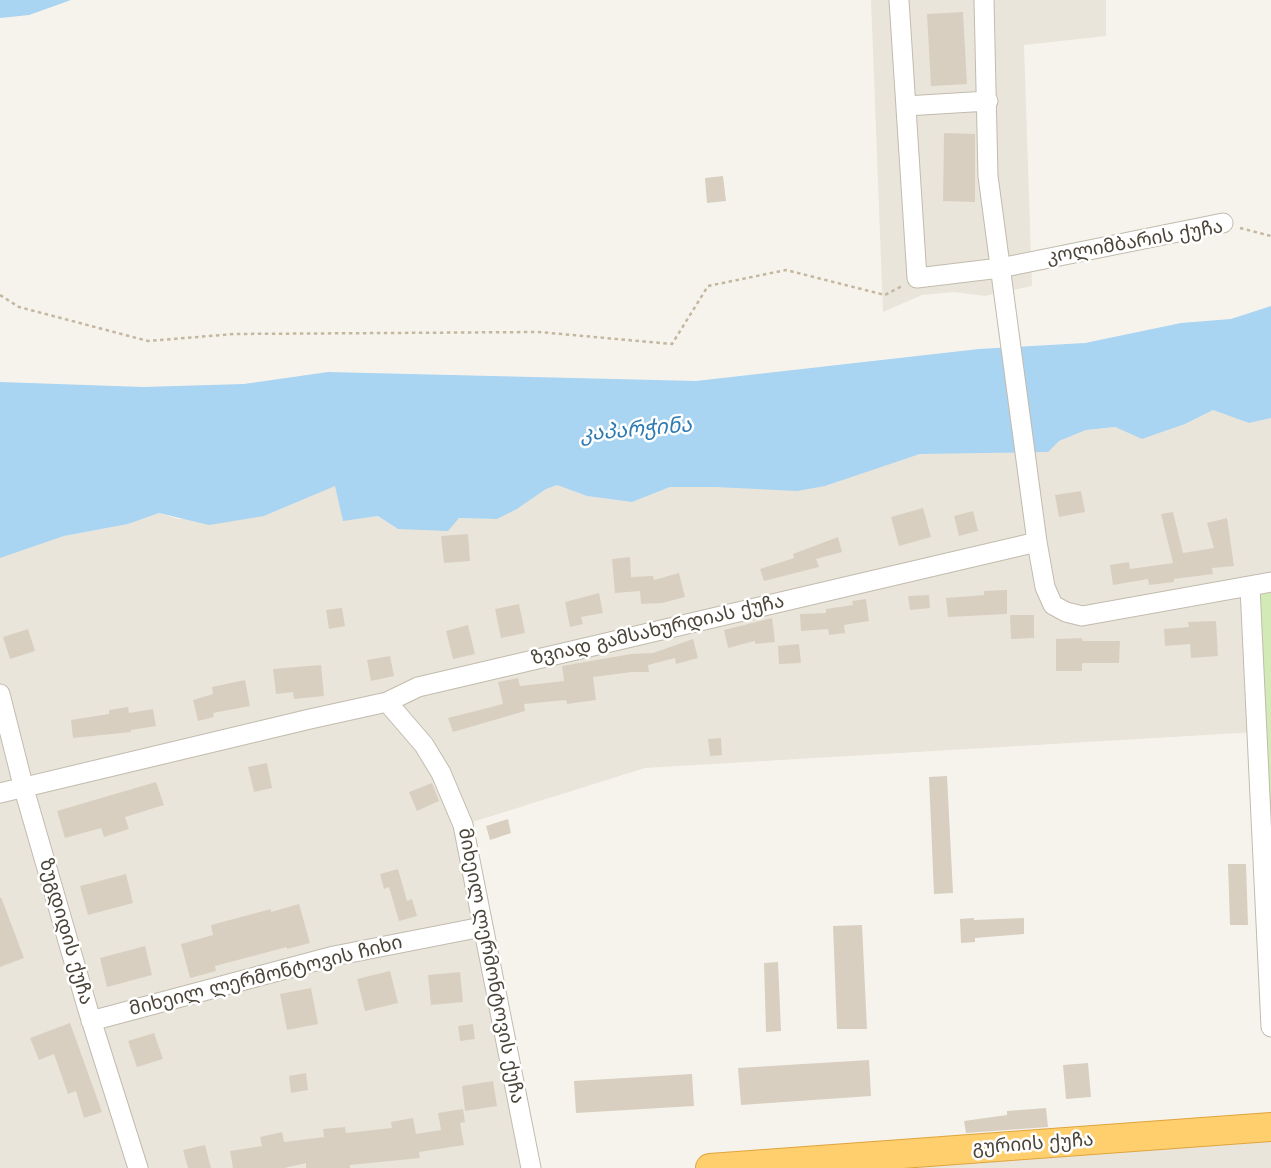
<!DOCTYPE html>
<html>
<head>
<meta charset="utf-8">
<style>
  body { margin:0 }
  canvas { display:block; background:#f6f3ec }
</style>
</head>
<body>
<canvas width="1271" height="1168"></canvas>
<script>
const ctx = document.querySelector('canvas').getContext('2d');
ctx.lineJoin = 'round';
function fill(path, color) {
  ctx.fillStyle = color;
  ctx.fill(path, 'evenodd');
}
function toPath(rows) {
  const path = new Path2D();
  for (const r of rows) {
    path.moveTo(r[0], r[1]);
    for (let i = 2; i < r.length; i += 2) path.lineTo(r[i], r[i + 1]);
  }
  return path;
}
function trace(path, color, width, dash) {
  ctx.strokeStyle = color;
  ctx.lineWidth = width;
  ctx.lineCap = dash ? 'butt' : 'round';
  ctx.setLineDash(dash || []);
  ctx.stroke(path);
}
function write(font, color, halo, rows, align = 'center') {
  ctx.font = font + ' Jost,"Noto Sans Georgian",sans-serif';
  ctx.lineWidth = 5;
  ctx.setLineDash([]);
  ctx.textBaseline = 'middle';
  ctx.strokeStyle = halo;
  ctx.fillStyle = color;
  for (const [text, x, y, turn = 0] of rows) {
    ctx.save();
    ctx.translate(x, y);
    ctx.rotate((+turn || 0) * Math.PI / 180);
    ctx.textAlign = isNaN(turn) ? turn : align;
    if (halo) ctx.strokeText(text, 0, 0);
    ctx.fillText(text, 0, 0);
    ctx.restore();
  }
}
fill(toPath([
  [871,0,1106,0,1106,36,1024,45,1032,286,985,296,954,292,922,295,883,312],
  [1213,410,1249,423,1271,418,1271,582,1257,732,645,768,463,825,531,1168,0,1168,0,558,64,536,128,524,159,513,178,519,264,516,336,485,343,520,378,516,398,529,458,518,497,519,517,509,546,489,557,485,587,496,632,502,670,487,825,486,920,454,1020,451,1059,441,1086,430,1115,427,1142,439,1185,424],
  [1271,1127,1271,1168,811,1168]
]), '#eae5da');
fill(toPath([
  [1271,582,1271,915,1250,587]
]), '#d2eab5');
fill(toPath([
  [0,0,71,0,29,15,0,18],
  [1271,306,1271,418,1249,423,1213,410,1185,424,1142,439,1115,427,1086,430,1059,441,1048,452,920,454,825,486,797,491,716,487,670,487,632,502,587,496,557,485,546,489,517,509,497,519,459,518,448,531,398,529,378,516,343,521,335,486,264,516,209,525,159,513,128,524,64,536,0,558,0,382,143,387,244,384,328,372,696,381,979,349,1085,343,1181,323,1231,319]
]), '#a9d4f2');
fill(toPath([
  [963,12,967,84,931,86,927,14],
  [944,133,975,134,975,202,943,201],
  [723,176,726,201,707,203,705,178],
  [1081,491,1085,512,1059,517,1055,495],
  [923,508,931,537,899,546,891,517],
  [973,511,978,531,959,536,954,516],
  [1173,512,1183,553,1214,548,1207,523,1227,518,1234,566,1212,568,1213,574,1174,579,1174,582,1149,585,1148,579,1113,585,1110,565,1129,562,1130,569,1173,563,1161,514],
  [468,534,470,561,444,563,441,536],
  [838,537,842,552,816,559,819,567,764,581,760,569,794,558,793,554],
  [630,557,631,577,653,576,654,580,679,573,685,597,662,603,641,604,640,591,615,593,612,559],
  [1007,590,1007,614,948,617,946,598,984,595,984,591],
  [599,593,603,613,581,617,583,624,570,627,565,602],
  [929,595,930,608,910,610,908,596],
  [866,599,869,621,844,625,845,633,829,635,828,629,801,631,800,614,826,613,826,609,853,605,852,601],
  [519,604,525,633,501,638,495,609],
  [342,608,345,626,329,629,326,610],
  [1010,615,1034,615,1034,638,1011,639],
  [772,618,775,642,755,644,755,641,728,648,724,630],
  [1216,621,1218,656,1191,658,1190,644,1165,646,1164,629,1189,627,1188,622],
  [468,625,475,654,453,659,446,631],
  [28,629,35,651,10,659,3,637],
  [1082,638,1082,641,1120,641,1119,663,1082,663,1082,671,1056,671,1056,639],
  [693,639,698,658,676,664,675,658,648,665,649,672,632,672,593,677,596,700,567,704,566,700,524,704,525,711,453,732,448,718,503,704,498,682,518,678,520,686,564,681,562,666,631,654,653,653],
  [799,644,801,663,779,664,778,646],
  [390,656,394,676,371,681,367,660],
  [321,665,324,696,294,699,293,692,276,694,273,669],
  [245,680,250,706,213,713,214,717,198,721,193,700,213,694,212,687],
  [128,707,129,713,153,709,156,726,131,730,131,732,73,738,71,720,109,714,109,710],
  [721,738,722,755,710,756,708,739],
  [267,763,272,788,254,792,248,767],
  [947,776,953,893,934,894,929,777],
  [156,782,164,805,125,817,129,829,104,837,101,828,65,838,57,811],
  [432,783,439,801,417,811,409,792],
  [508,819,511,833,490,840,486,826],
  [1228,864,1246,864,1248,925,1230,925],
  [398,869,407,901,412,899,417,916,399,921,389,887,384,889,380,874],
  [126,874,133,903,88,915,80,886],
  [1,897,24,958,0,967,0,898],
  [299,904,310,943,287,949,287,947,215,966,216,971,190,978,181,944,213,935,211,925,271,909,271,912],
  [974,918,974,920,1024,918,1024,934,975,938,975,942,961,943,960,919],
  [862,925,867,1029,837,1029,833,926],
  [145,946,152,975,107,987,100,958],
  [778,962,781,1031,766,1032,764,963],
  [390,971,398,1003,365,1011,357,979],
  [460,972,463,1002,431,1005,428,975],
  [311,988,318,1024,287,1030,280,994],
  [70,1023,102,1112,84,1118,76,1091,68,1094,54,1054,39,1060,30,1038],
  [473,1024,475,1039,460,1041,458,1026],
  [154,1033,163,1059,137,1067,128,1041],
  [869,1060,871,1096,741,1105,738,1068],
  [1088,1063,1091,1097,1066,1099,1063,1065],
  [306,1073,308,1090,291,1093,289,1076],
  [692,1074,694,1106,576,1113,574,1081],
  [493,1081,497,1106,465,1111,462,1086],
  [1046,1108,1048,1127,966,1133,964,1121,1007,1115,1007,1111],
  [463,1109,465,1122,460,1123,464,1145,419,1152,420,1158,350,1165,350,1168,306,1168,306,1163,284,1168,233,1168,230,1151,262,1146,260,1137,282,1132,284,1142,324,1137,323,1129,345,1127,346,1133,392,1128,391,1122,413,1118,416,1134,441,1130,438,1113],
  [205,1145,211,1168,188,1168,183,1150]
]), '#d8cfc1');
const minor = toPath([
  [899,0,917,278,1000,268,1223,223],
  [984,0,988,176,1037,542,1045,587,1053,605,1066,612,1082,616,1271,582],
  [906,106,988,101],
  [1250,587,1271,1027],
  [0,694,24,789,88,1010,138,1168],
  [387,702,424,745,441,773,463,825,531,1168],
  [0,793,310,719,387,702,418,687,1037,542],
  [91,1021,334,956,482,927]
]);
const highway = toPath([
  [710,1168,1271,1127]
]);
trace(minor, '#c2bbae', 21);
trace(highway, '#e0a43c', 30);
trace(toPath([
  [1240,228,1271,236],
  [0,295,19,307,148,341,234,334,539,332,672,344,708,286,786,270,885,295,902,286]
]), '#c4b79f', 2.5, [3.5, 3.5]);
trace(minor, '#fff', 19);
trace(highway, '#ffcf6e', 28);
write('19px', '#4b4439', '#fff', [
  ["კოლიმბარის ქუჩა",1135,243,-10],
  ["ზვიად გამსახურდიას ქუჩა",658,631,-13],
  ["ზუგდიდის ქუჩა",65,932,74],
  ["მიხეილ ლერმონტოვის ქუჩა",490,966,79],
  ["მიხეილ ლერმონტოვის ჩიხი",266,977,-14],
  ["გურიის ქუჩა",1033,1145,-4]
]);
write('italic 21px', '#2e7ab2', '#fff', [
  ["კაპარჭინა",636,431,-5]
]);
</script>
</body>
</html>
